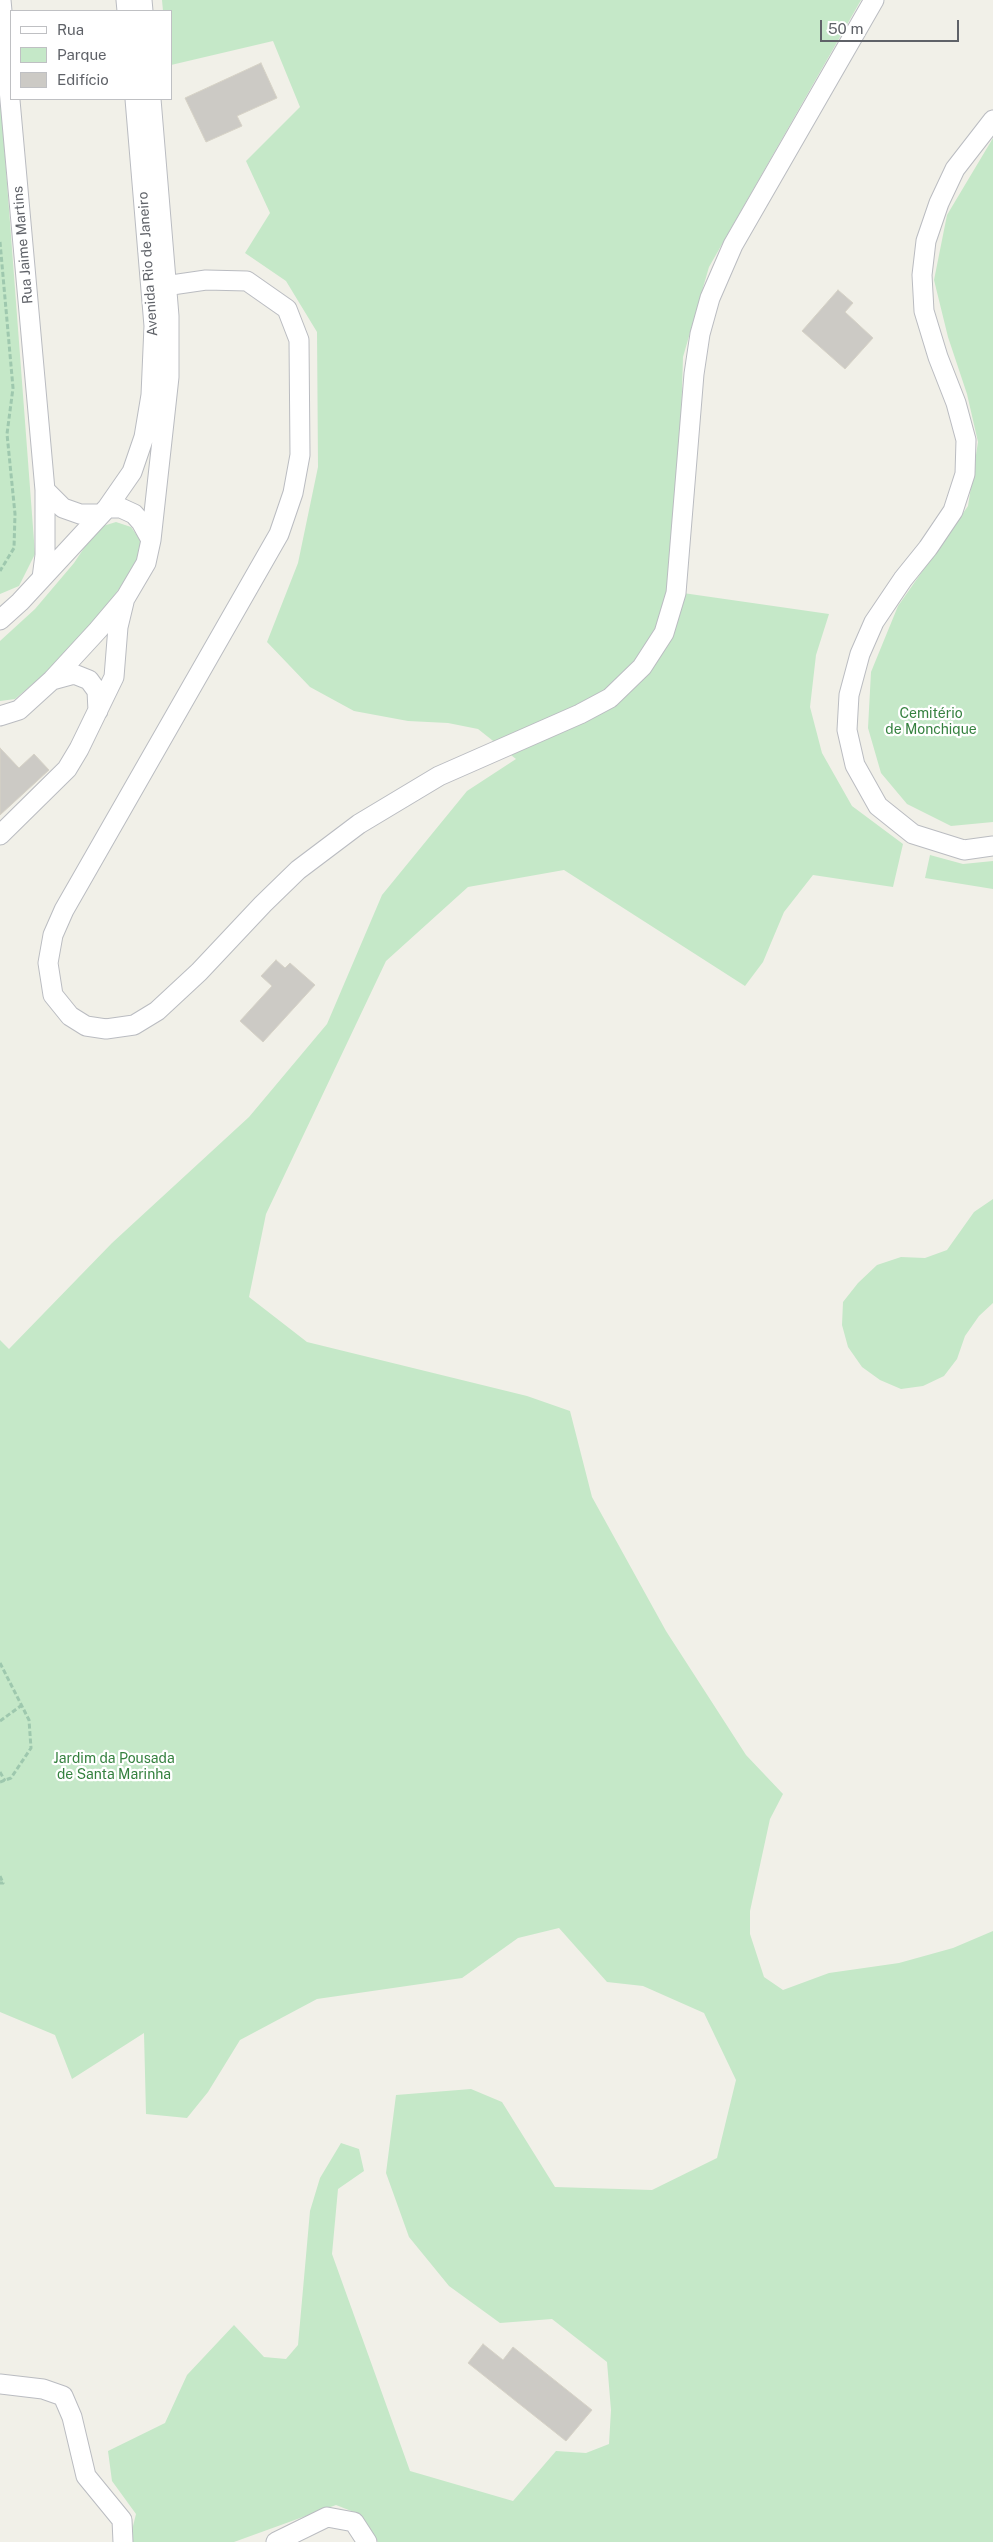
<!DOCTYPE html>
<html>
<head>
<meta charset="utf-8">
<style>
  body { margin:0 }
  #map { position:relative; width:993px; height:2542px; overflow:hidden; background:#f1f0e8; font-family:"Public Sans",sans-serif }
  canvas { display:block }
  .legend { position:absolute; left:10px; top:10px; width:162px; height:90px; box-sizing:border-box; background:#fff; border:1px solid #bfc0c3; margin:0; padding:6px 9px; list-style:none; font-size:15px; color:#5f6268 }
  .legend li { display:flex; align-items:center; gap:10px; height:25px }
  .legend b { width:25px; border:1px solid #bfc0c3 }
  .scale { position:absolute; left:820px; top:20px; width:139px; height:22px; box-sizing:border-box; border:2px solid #5f6268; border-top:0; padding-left:6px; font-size:15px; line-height:18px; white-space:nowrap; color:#5f6268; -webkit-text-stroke:4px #fff; paint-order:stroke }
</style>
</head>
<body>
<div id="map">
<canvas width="993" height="2542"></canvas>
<ul class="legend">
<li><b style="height:6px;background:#fff"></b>Rua</li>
<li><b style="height:14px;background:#c5e8c8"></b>Parque</li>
<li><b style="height:14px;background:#cccac5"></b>Edifício</li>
</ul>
<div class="scale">50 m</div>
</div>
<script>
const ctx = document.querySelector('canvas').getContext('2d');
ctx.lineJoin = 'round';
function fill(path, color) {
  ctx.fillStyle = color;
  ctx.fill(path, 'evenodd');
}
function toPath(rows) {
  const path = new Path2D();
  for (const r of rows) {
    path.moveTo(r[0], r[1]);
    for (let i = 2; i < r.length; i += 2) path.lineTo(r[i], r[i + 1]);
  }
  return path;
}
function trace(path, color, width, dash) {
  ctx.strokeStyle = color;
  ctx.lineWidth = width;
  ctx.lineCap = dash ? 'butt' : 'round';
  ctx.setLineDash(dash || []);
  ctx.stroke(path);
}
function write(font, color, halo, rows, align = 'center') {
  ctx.font = font + ' "Public Sans",sans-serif';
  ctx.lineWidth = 4.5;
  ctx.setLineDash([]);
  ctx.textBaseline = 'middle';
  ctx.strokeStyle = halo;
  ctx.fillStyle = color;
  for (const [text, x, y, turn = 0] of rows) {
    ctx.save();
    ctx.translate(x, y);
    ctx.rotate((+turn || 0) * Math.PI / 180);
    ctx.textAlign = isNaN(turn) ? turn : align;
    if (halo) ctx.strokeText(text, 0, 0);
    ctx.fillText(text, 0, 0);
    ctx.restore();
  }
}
fill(toPath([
  [162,0,861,0,709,267,683,357,676,592,829,614,816,655,810,707,822,753,852,806,903,844,893,887,813,875,784,912,763,962,745,986,564,870,468,887,386,961,266,1214,249,1297,307,1342,527,1396,570,1411,592,1497,666,1631,746,1755,783,1794,770,1819,750,1911,750,1934,764,1977,783,1990,829,1973,899,1963,953,1948,993,1931,993,2542,378,2542,359,2514,336,2505,234,2542,129,2542,136,2514,112,2481,108,2451,165,2423,187,2375,234,2325,264,2357,286,2359,298,2345,310,2211,320,2178,341,2143,359,2149,364,2171,338,2189,332,2254,410,2471,513,2501,556,2451,586,2453,609,2444,611,2410,607,2362,552,2319,500,2323,449,2286,409,2237,386,2173,396,2095,471,2089,502,2102,555,2187,652,2190,717,2158,736,2080,704,2013,643,1986,607,1982,559,1928,518,1938,462,1978,317,1999,240,2040,208,2092,187,2118,146,2114,144,2033,72,2079,55,2035,0,2012,0,1340,9,1349,112,1243,249,1117,327,1024,382,895,467,791,516,759,478,729,448,723,408,721,354,711,310,687,267,642,298,563,318,467,317,332,286,281,245,253,270,213,246,161,300,107,273,41,171,65,171,11,163,11],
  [0,90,35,554,19,586,0,594],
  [993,138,993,822,951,826,907,804,881,773,868,728,871,672,898,606,968,506,978,442,967,394,948,337,934,280,947,215],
  [116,522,131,527,141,541,142,549,136,565,106,607,56,664,15,699,0,701,0,641,35,609,74,563,92,536,103,526],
  [930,855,963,864,993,861,993,889,925,878],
  [993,1199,993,1303,979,1316,965,1336,957,1359,944,1376,923,1386,901,1389,880,1380,862,1367,848,1347,842,1325,843,1302,858,1283,877,1265,901,1257,925,1258,947,1250,974,1212]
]), '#c5e8c8');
const building = toPath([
  [261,63,277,98,237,116,242,126,206,142,185,98,261,63],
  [838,290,853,303,845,312,873,338,845,369,802,331,838,290],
  [0,748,19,768,34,754,49,770,0,815,0,748],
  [276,960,285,968,290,963,315,985,263,1042,240,1021,272,986,261,976,276,960],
  [483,2344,503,2360,513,2347,592,2410,566,2441,468,2363,483,2344]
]);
fill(building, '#cccac5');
trace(building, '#d6d2c6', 1);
const minor = toPath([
  [1,0,45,490,45,555,42,578],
  [126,0,127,11],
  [142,0,143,11],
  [993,120,955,169,939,203,926,241,922,275,924,311,938,357,956,403,966,440,965,474,953,511,928,548,903,579,874,622,860,654,849,695,847,730,855,765,878,806,913,834,964,850,993,846],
  [151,288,206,280,247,281,287,309,299,340,300,455,293,493,279,534,64,910,53,935,48,963,53,995,70,1016,86,1026,106,1029,134,1025,157,1011,199,972,263,904,298,870,359,824,439,776,580,714,610,698,642,667,664,633,676,593,694,374,700,334,710,298,733,245,874,0],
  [45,490,63,508,80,514,99,514],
  [107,508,132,472,144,437,151,395,154,326,135,99],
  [0,620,20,602,107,508,121,508,134,514,141,522,151,540],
  [52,680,74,674,89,680,97,691,98,711],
  [0,716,19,710,52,680,98,630,126,597,146,563,151,540,169,377,169,316,151,99],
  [0,835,67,769,79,749,114,677,118,627,124,602],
  [0,2384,43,2389,63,2396,72,2417,86,2476,122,2520,123,2542],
  [276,2542,327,2517,354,2522,367,2542]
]);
trace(minor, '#babcc1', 21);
trace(toPath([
  [0,242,13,388,7,434,15,514,14,548,0,571],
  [0,1663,29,1720,31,1748,11,1778,0,1782],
  [0,1721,22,1705],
  [0,1772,5,1781],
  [0,1876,3,1883,0,1883]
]), '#9ec8ae', 3, [5, 2.5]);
trace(minor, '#fff', 19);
write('14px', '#5f6268', '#fff', [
  ["Rua Jaime Martins",23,245,-95],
  ["Avenida Rio de Janeiro",148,264,-94]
]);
write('14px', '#35813f', '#fff', [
  ["Cemitério",931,714],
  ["de Monchique",931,730],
  ["Jardim da Pousada",114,1759],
  ["de Santa Marinha",114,1775]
]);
</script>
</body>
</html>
